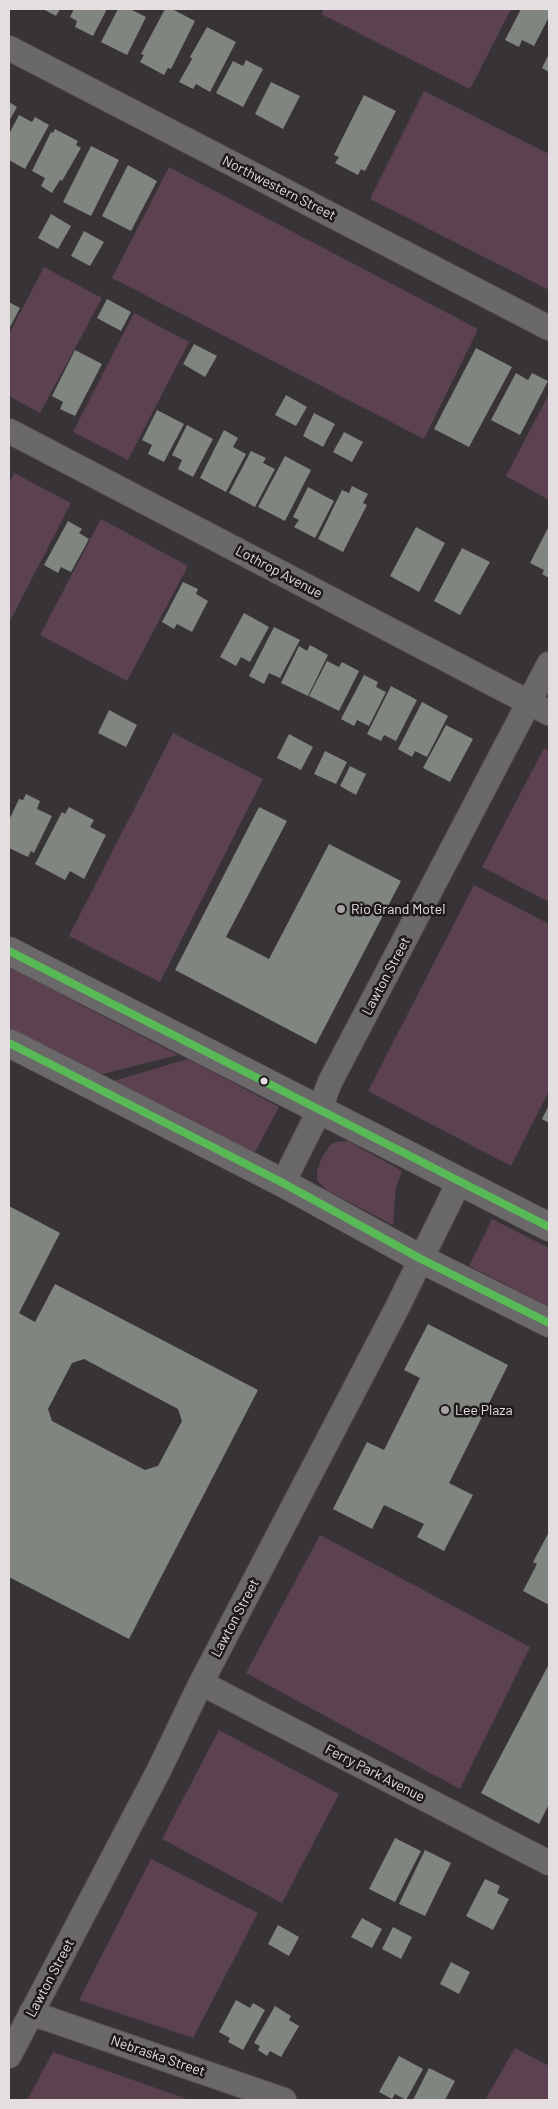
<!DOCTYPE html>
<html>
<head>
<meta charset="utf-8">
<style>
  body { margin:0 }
  #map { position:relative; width:558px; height:2109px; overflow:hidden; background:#383336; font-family:Barlow,sans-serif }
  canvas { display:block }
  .frame { position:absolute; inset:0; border:10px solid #e4dee1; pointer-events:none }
</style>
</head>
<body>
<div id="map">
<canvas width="558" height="2109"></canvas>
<div class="frame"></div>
</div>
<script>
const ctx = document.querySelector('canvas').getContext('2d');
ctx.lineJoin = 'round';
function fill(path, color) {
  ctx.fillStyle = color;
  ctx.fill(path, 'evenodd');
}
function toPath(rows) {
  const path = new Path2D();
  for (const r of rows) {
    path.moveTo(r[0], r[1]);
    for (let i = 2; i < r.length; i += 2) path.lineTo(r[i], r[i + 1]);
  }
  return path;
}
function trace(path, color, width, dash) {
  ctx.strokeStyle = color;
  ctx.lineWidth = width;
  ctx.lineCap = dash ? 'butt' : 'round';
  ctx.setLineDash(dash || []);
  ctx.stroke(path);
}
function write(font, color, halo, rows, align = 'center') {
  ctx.font = font + ' Barlow,sans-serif';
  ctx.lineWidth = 5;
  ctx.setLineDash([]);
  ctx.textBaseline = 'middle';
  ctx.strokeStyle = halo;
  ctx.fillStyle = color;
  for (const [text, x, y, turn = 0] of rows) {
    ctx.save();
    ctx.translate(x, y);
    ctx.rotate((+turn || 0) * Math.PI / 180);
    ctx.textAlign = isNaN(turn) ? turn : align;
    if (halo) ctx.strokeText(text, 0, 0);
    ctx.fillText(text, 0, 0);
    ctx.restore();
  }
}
fill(toPath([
  [324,9,511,9,470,89,321,14],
  [424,91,549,154,549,290,370,199],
  [169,167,478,329,424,439,112,278],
  [44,267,102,298,40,413,9,396,9,334],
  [134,313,189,342,128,460,73,432],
  [549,394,549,500,506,476],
  [14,473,71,503,10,621,9,484],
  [101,519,188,566,127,681,40,635],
  [173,733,263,779,160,982,69,936],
  [544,748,549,751,549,902,482,867],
  [474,885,549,924,549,1091,511,1166,368,1091],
  [9,967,178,1055,99,1075,9,1027],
  [188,1059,279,1107,254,1154,110,1082],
  [348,1141,402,1171,396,1187,393,1225,326,1190,317,1180,317,1171,322,1157,330,1145,335,1142],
  [492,1219,549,1248,549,1307,469,1266],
  [320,1535,530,1647,460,1789,246,1673],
  [219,1730,339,1794,282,1903,162,1839],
  [151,1859,258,1913,193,2038,79,2000],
  [515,2048,549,2066,549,2100,485,2100],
  [53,2052,190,2100,27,2100]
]), '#5c4251');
fill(toPath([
  [43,9,60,9,56,16],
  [74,9,107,9,93,36,75,27,77,21,70,17],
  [118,9,130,9,146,17,127,55,101,42],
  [165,9,172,9,195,21,171,69,168,68,164,75,140,62,144,55,141,54],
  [521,9,549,9,549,17,534,46,522,40,519,47,505,40],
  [207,27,236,42,210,92,196,84,193,89,179,82,192,59,190,57],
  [549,54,549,72,542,68],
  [246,60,263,69,243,107,216,93,233,61,243,66],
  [271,82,300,96,283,129,255,114],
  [364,95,396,111,365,171,361,169,358,175,335,163,339,157,334,155],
  [9,102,17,107,9,121],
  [19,115,32,122,35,117,49,125,25,169,9,160,9,134],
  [55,129,78,141,76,145,81,148,62,181,60,180,52,193,41,186,45,178,32,171,51,132,53,133],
  [91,146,119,160,91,216,63,202],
  [128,165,157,181,131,231,102,216],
  [51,214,71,226,58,249,38,238],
  [84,231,104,242,90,266,71,256],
  [107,299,131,312,121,331,97,318],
  [9,302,20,308,9,329],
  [194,344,217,356,205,377,183,364],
  [476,348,512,367,469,447,434,429],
  [75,350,102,364,75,416,60,409,63,402,52,396],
  [516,373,528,380,532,373,548,381,520,435,491,420],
  [286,395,307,407,296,426,275,415],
  [157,410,184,424,164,462,148,454,152,445,142,440],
  [314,413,335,424,323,447,303,436],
  [187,425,213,439,193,477,178,469,182,460,172,455],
  [224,430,238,438,233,447,246,454,226,492,200,478],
  [344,432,363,442,352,462,333,452],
  [251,451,266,458,263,463,275,469,255,507,229,493],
  [285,456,311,470,285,521,258,507],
  [352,486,368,494,363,503,367,505,343,552,318,539,342,490,349,493],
  [308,487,334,501,315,538,294,527,299,520,293,517],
  [68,521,82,529,79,533,89,539,71,572,61,567,58,573,44,565],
  [549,526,549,578,542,574,544,570,530,563],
  [416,527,445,543,419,592,390,576],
  [462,548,490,562,460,615,434,601],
  [183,582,198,589,196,594,208,601,192,632,177,624,174,629,162,622],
  [244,613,269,627,250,662,241,657,236,666,220,657],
  [274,627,300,640,280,678,269,673,264,684,249,676],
  [310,645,328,655,308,696,281,683,299,646,307,651],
  [327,661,339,667,342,662,359,671,339,711,309,696],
  [364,675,378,682,376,687,386,692,369,726,357,720,354,726,341,719],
  [391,686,417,700,396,741,384,735,381,741,367,734],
  [422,702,448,716,427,757,415,751,412,757,398,749],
  [109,710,137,725,126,747,98,733],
  [446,725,473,739,450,782,423,768],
  [289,734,313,747,301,770,277,758],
  [325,751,347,762,336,784,314,774],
  [350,766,366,774,356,795,340,786],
  [26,794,40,801,37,809,52,816,34,853,31,851,28,857,9,848,9,820,19,799,23,800],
  [69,807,94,820,90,827,106,835,84,879,70,871,65,880,35,864,62,812,65,814],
  [259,807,287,821,226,937,248,948,269,959,329,844,401,881,316,1044,175,970],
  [549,1105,549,1123,542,1119],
  [9,1206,60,1233,19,1313,35,1322,55,1284,258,1390,129,1639,9,1577],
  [84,1359,178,1409,182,1421,158,1466,145,1470,52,1421,48,1409,72,1363],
  [428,1324,508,1365,449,1483,473,1495,444,1551,417,1537,424,1524,384,1505,372,1529,333,1509,367,1442,384,1450,420,1378,404,1370],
  [549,1532,549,1605,523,1591,537,1564,533,1562],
  [549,1664,549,1804,539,1824,481,1793],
  [395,1838,421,1851,395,1902,369,1889],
  [425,1850,451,1863,425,1916,399,1904],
  [485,1879,500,1886,497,1893,509,1899,493,1930,466,1916],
  [362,1918,382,1929,372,1948,351,1937],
  [278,1925,299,1937,289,1956,268,1944],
  [393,1927,412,1937,401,1959,382,1949],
  [451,1962,470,1972,459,1994,440,1984],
  [236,2000,250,2008,253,2003,265,2010,243,2050,228,2042,230,2038,219,2032],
  [275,2006,291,2016,289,2020,299,2026,281,2057,270,2051,267,2056,258,2050,260,2046,254,2043],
  [399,2056,423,2069,406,2100,395,2094,392,2099,379,2092],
  [429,2068,455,2081,445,2100,413,2100]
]), '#808580');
const street = toPath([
  [9,48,549,328],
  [9,431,549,713],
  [283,1183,319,1111,330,1082,549,664],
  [201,1683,549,1863],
  [31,2013,284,2100],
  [9,2056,159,1770,201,1683,397,1308,460,1180]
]);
const secondary = toPath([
  [9,951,549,1227],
  [9,1043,283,1183,421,1259,549,1323]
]);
trace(street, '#575254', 26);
trace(secondary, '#575254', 29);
trace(street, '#6b6869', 24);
trace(secondary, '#6b6869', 28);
trace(toPath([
  [9,951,549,1227],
  [9,1043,283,1183,421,1259,549,1323]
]), '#58ba56', 8);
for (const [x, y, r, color] of [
  [341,909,5,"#a8a2a5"],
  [264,1081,4.5,"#e4dee1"],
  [445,1410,5,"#a8a2a5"]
]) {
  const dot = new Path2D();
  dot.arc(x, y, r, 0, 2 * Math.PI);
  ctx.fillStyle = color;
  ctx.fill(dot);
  trace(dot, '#1e1a1c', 2);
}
write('14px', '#e4dee1', '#1e1a1c', [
  ["Northwestern Street",279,188,27],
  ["Lothrop Avenue",279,572,28],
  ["Lawton Street",386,976,-62],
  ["Lawton Street",235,1618,-62],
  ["Ferry Park Avenue",375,1773,27],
  ["Lawton Street",50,1978,-62],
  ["Nebraska Street",158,2056,19]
]);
write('14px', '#e4dee1', '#1e1a1c', [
  ["Rio Grand Motel",351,909],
  ["Lee Plaza",455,1410]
], 'left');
</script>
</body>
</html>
